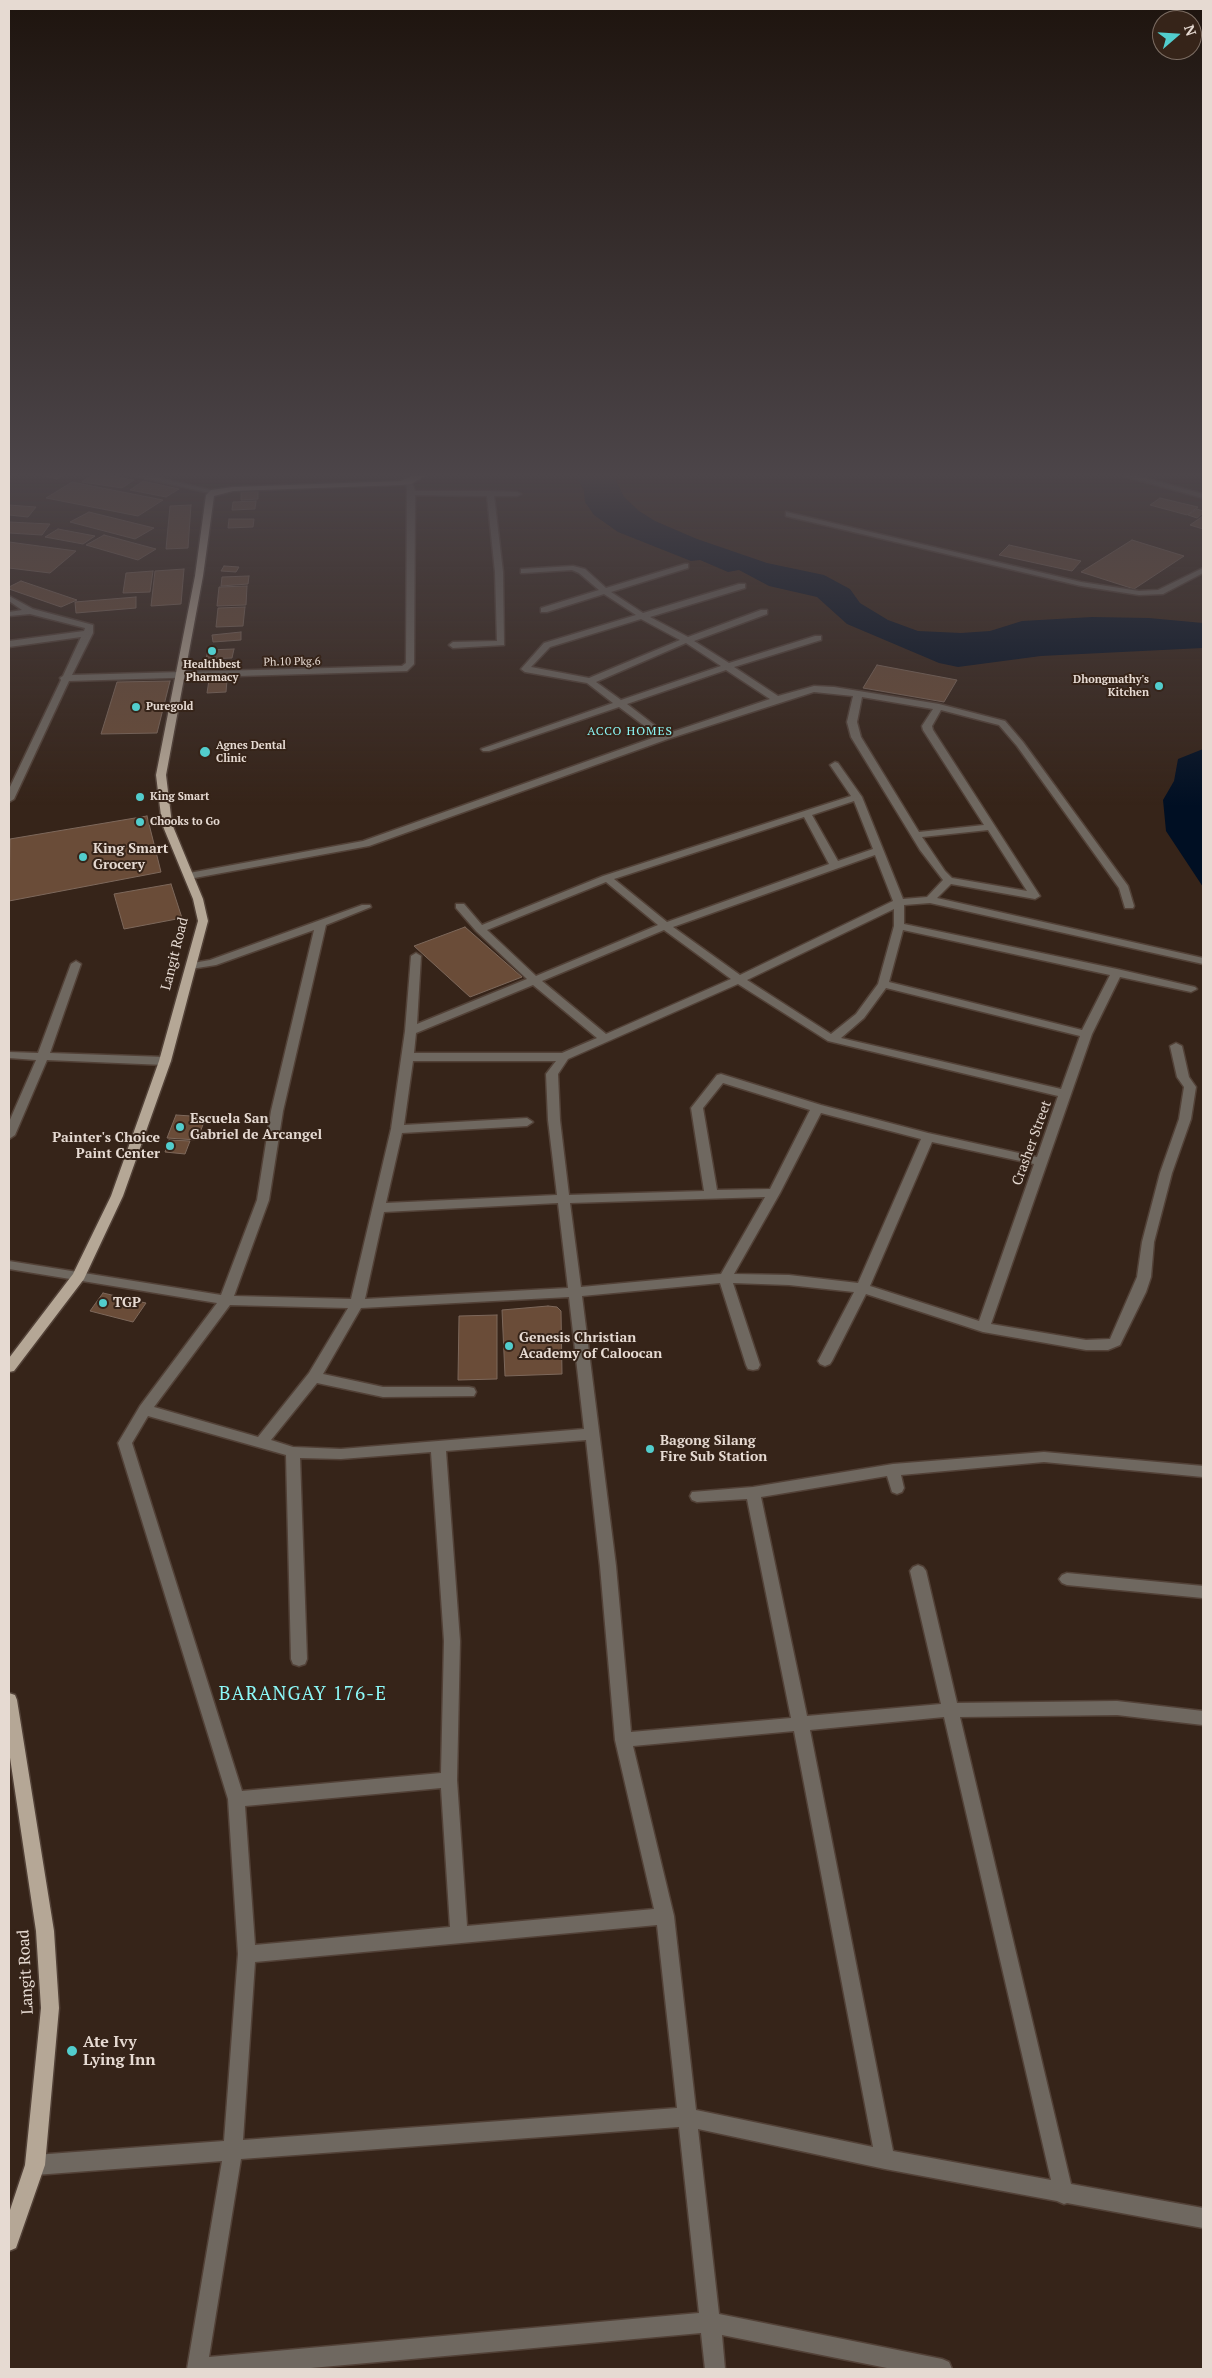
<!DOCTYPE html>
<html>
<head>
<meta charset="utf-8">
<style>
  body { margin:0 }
  #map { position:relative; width:1212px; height:2378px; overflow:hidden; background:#362419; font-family:"PT Serif",serif }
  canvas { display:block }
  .frame { position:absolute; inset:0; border:10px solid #e6dad2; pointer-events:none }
  .north { position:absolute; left:1152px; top:10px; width:50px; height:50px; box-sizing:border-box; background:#362419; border:1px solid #7c6d63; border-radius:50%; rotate:71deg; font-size:14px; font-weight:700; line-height:20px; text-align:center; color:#e6dad2 }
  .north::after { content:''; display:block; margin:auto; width:18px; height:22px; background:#52cdcd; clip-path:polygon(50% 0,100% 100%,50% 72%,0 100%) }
</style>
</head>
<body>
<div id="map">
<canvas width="1212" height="2378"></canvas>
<div class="frame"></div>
<div class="north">N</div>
</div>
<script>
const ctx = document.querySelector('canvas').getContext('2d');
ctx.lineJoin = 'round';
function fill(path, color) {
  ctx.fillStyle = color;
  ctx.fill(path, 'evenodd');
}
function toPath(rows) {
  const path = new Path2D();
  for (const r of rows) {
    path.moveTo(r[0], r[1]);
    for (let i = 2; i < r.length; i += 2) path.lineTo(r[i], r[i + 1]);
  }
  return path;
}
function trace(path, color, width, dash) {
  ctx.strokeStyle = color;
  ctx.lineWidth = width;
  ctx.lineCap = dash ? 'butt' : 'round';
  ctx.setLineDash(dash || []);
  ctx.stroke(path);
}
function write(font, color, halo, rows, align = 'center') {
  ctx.font = font + ' "PT Serif",serif';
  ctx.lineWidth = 4;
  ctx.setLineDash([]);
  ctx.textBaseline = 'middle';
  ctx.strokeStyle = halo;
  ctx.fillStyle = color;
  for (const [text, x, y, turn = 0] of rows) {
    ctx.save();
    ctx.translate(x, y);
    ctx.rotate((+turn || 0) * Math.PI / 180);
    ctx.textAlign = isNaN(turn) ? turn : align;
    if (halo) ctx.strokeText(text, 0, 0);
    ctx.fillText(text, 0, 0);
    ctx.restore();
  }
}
fill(toPath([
  [575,473,612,473,624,497,639,511,655,521,697,539,767,563,824,575,850,589,860,603,888,620,918,631,961,633,990,631,1022,621,1092,617,1149,618,1203,623,1203,648,1041,656,958,667,939,663,847,624,817,597,769,586,739,570,728,572,700,560,691,561,618,532,594,515,585,502,584,491],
  [1203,749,1203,887,1166,831,1163,800,1174,781,1178,759]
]), '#000f23');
const building = toPath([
  [31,473,67,473,57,479,31,473],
  [94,473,134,480,122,488,82,482,94,473],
  [143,481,179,489,166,497,130,490,143,481],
  [72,482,163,500,138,516,46,498,72,482],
  [258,491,258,499,241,500,241,492,258,491],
  [1160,498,1198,507,1187,515,1150,505,1160,498],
  [256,501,255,509,232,510,233,502,256,501],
  [9,505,36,507,28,517,9,515,9,505],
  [191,505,188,548,166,549,170,506,191,505],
  [1197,509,1203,511,1203,513,1197,518,1188,515,1197,509],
  [89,512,154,528,135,539,70,522,89,512],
  [1203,516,1203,529,1190,525,1203,516],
  [229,519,254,519,253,527,228,528,229,519],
  [9,522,50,524,42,535,9,533,9,522],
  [58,529,95,536,83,544,45,537,58,529],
  [104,535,156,549,138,560,86,545,104,535],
  [1132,540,1184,556,1134,589,1081,572,1132,540],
  [9,542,76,551,50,573,9,568,9,542],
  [1009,545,1081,561,1072,571,999,555,1009,545],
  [224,566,239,567,236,572,221,571,224,566],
  [184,569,181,604,151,606,155,571,184,569],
  [153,571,150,592,123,593,126,573,153,571],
  [249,576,248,584,221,586,222,577,249,576],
  [21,581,77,600,61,607,9,589,9,587,21,581],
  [247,586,246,605,217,606,219,587,247,586],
  [136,597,136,608,76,613,75,602,136,597],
  [245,607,243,626,216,627,218,608,245,607],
  [241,632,241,640,213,642,212,635,241,632],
  [234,649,232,658,206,659,208,650,234,649],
  [207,661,232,661,230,671,205,672,207,661],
  [877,665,957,680,944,702,863,688,877,665],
  [209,680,227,680,226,692,207,693,209,680],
  [170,681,157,733,101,734,117,682,170,681],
  [147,816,161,872,9,901,10,839,147,816],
  [171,884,182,918,124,929,114,894,171,884],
  [465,927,522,977,470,997,414,946,465,927],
  [176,1115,206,1117,197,1140,167,1138,176,1115],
  [169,1140,190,1141,185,1154,165,1152,169,1140],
  [103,1293,146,1303,133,1322,90,1311,103,1293],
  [548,1306,557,1307,561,1311,562,1374,505,1376,502,1310,548,1306],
  [497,1315,497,1379,458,1380,459,1316,497,1315]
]);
fill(building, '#6a4c38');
trace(building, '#7d685b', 1);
const minor = toPath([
  [122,473,137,473,218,492,214,494,122,473],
  [1113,473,1126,473,1203,494,1203,498,1113,473],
  [405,480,411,480,415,491,490,491,517,492,521,494,517,496,494,496,503,572,504,645,453,648,449,645,453,642,497,641,495,572,487,496,415,495,414,664,407,671,69,681,14,799,9,802,9,789,61,680,60,678,63,676,81,637,9,647,9,641,84,631,85,628,30,614,9,616,9,612,22,610,9,601,9,596,33,609,93,625,93,633,72,675,402,666,406,663,407,488,405,480],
  [786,512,1081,582,1139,591,1158,590,1203,568,1203,573,1163,594,1139,595,1081,586,786,516,786,512],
  [685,564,688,564,688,568,611,592,643,613,739,584,745,584,745,588,650,617,688,637,761,610,767,610,767,614,694,641,729,663,815,636,821,636,821,640,734,667,778,696,814,686,834,687,939,704,1005,721,1023,742,1128,886,1134,906,1133,908,1125,908,1119,888,1017,746,999,725,941,710,932,726,933,730,1040,896,1035,899,951,884,937,898,1203,958,1203,964,930,903,904,905,904,924,1117,969,1195,987,1197,989,1191,992,1120,977,1092,1034,991,1324,1086,1340,1110,1339,1137,1277,1142,1242,1160,1173,1179,1119,1184,1087,1177,1077,1170,1046,1176,1043,1182,1046,1189,1077,1196,1087,1191,1119,1172,1173,1154,1242,1151,1277,1146,1292,1120,1345,1108,1350,1086,1350,983,1332,866,1294,832,1361,830,1364,825,1366,820,1364,818,1361,854,1292,789,1285,733,1283,760,1365,758,1369,753,1370,748,1369,746,1365,720,1283,582,1296,616,1566,631,1732,791,1718,747,1499,697,1502,692,1500,690,1496,692,1492,753,1487,893,1464,1044,1452,1203,1466,1203,1477,1044,1462,901,1475,904,1488,902,1492,897,1494,892,1492,887,1476,761,1497,807,1716,941,1704,910,1571,913,1567,918,1565,923,1567,926,1571,957,1703,1117,1701,1203,1711,1203,1725,1117,1715,960,1717,1071,2184,1203,2208,1203,2228,1067,2203,1064,2204,1057,2201,885,2169,698,2129,719,2314,942,2359,949,2362,952,2369,892,2369,722,2335,725,2369,705,2369,701,2333,300,2369,187,2369,222,2161,35,2175,28,2172,25,2165,28,2158,35,2155,224,2141,238,1954,228,1799,118,1443,140,1406,217,1303,9,1269,9,1261,221,1295,257,1200,271,1111,314,930,216,965,191,969,186,966,187,964,210,960,362,905,370,905,371,907,326,925,283,1111,269,1200,234,1296,351,1299,391,1129,405,1031,411,956,416,953,421,956,417,1024,527,979,476,931,456,908,456,904,464,904,482,925,603,876,851,796,830,765,835,762,838,763,862,797,903,899,927,897,943,880,920,850,851,737,847,722,853,696,814,692,668,739,369,846,189,879,184,876,189,873,363,841,658,736,619,707,489,751,483,751,481,749,613,703,587,683,525,672,521,669,544,643,636,615,604,594,547,612,541,612,541,608,599,590,579,573,572,570,524,573,521,573,521,569,573,566,585,569,606,588,685,564],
  [641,619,680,640,589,678,531,667,550,647,641,619],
  [686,643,721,666,621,700,596,682,686,643],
  [726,670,770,699,666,734,627,704,726,670],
  [862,697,933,709,922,726,923,730,984,825,919,832,861,737,857,722,862,697],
  [854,801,873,849,838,861,812,815,854,801],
  [804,817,829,864,667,922,614,879,804,817],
  [988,830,1027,891,952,878,945,871,922,837,988,830],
  [875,855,893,901,740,975,673,927,875,855],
  [606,882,658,925,536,976,487,930,606,882],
  [894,909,894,926,878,984,856,1014,831,1034,747,980,894,909],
  [664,930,731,979,606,1034,542,981,664,930],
  [903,930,1110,975,1082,1030,889,982,903,930],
  [738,984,828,1041,1058,1096,1037,1157,928,1133,821,1105,721,1074,717,1075,691,1108,704,1191,569,1195,560,1120,558,1074,568,1059,738,984],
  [533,985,597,1038,562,1053,414,1053,416,1033,533,985],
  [886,988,1080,1036,1061,1089,841,1038,864,1018,886,988],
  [413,1061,556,1061,546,1074,548,1120,557,1195,386,1203,402,1133,527,1126,533,1122,527,1118,404,1125,413,1061],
  [723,1083,810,1110,770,1189,717,1190,703,1108,723,1083],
  [821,1113,921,1139,858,1283,789,1275,734,1274,780,1193,821,1113],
  [932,1142,1034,1164,979,1321,870,1286,932,1142],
  [765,1197,721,1274,581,1287,570,1203,765,1197],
  [558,1203,568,1288,365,1299,384,1212,558,1203],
  [569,1297,584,1429,341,1449,293,1447,271,1440,317,1383,383,1397,474,1396,476,1392,474,1388,469,1387,383,1387,323,1374,361,1308,569,1297],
  [230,1305,348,1308,309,1373,258,1437,154,1407,230,1305],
  [148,1416,286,1455,291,1659,293,1664,299,1666,305,1664,307,1659,300,1458,341,1459,431,1452,444,1641,441,1773,242,1791,132,1443,148,1416],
  [586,1440,600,1566,615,1740,654,1909,467,1926,457,1780,460,1641,446,1451,586,1440],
  [944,1717,1051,2180,893,2151,810,1730,944,1717],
  [794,1731,873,2147,696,2110,674,1916,633,1746,794,1731],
  [441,1788,450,1927,255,1945,245,1806,441,1788],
  [657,1925,677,2108,243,2140,255,1962,657,1925],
  [679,2127,699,2313,209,2357,241,2159,679,2127],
  [76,961,81,964,50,1053,165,1057,171,1061,165,1065,47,1060,15,1135,9,1139,9,1122,36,1060,9,1058,9,1052,38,1053,71,964,76,961],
  [1067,1573,1203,1586,1203,1598,1067,1585,1062,1583,1059,1579,1062,1575,1067,1573]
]);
const major = toPath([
  [419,473,429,473,411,484,401,485,233,491,214,496,203,576,166,775,172,824,203,899,208,921,171,1061,123,1196,84,1279,14,1371,9,1372,9,1358,73,1274,111,1196,159,1061,198,921,193,899,162,824,156,775,195,576,206,495,211,490,233,487,401,481,419,473],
  [9,1693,15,1695,17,1700,54,1931,59,2008,45,2165,16,2248,9,2251,9,2213,25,2165,41,2008,36,1931,9,1751,9,1693]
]);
trace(minor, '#524137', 3);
trace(major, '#524137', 3);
fill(minor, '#6f6860');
fill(major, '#b5a796');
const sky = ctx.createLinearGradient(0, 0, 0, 806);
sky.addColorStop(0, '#1e140e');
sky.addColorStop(0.59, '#4c4549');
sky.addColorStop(1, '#4c454900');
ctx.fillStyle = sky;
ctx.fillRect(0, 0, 1212, 806);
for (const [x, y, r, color] of [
  [212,651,5,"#52cdcd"],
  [1159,686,5,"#52cdcd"],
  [136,707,5,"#52cdcd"],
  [205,752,6,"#52cdcd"],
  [140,797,5,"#52cdcd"],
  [140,822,5,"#52cdcd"],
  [83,857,5,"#52cdcd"],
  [180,1127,5,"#52cdcd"],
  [170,1146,5,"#52cdcd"],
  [103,1303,5,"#52cdcd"],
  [509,1346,5,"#52cdcd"],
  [650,1449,5,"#52cdcd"],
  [72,2051,6,"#52cdcd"]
]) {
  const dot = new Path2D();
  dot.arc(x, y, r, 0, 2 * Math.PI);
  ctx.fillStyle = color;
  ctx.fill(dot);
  trace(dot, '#362419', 2);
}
write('11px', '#e6dad2', '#362419', [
  ["Ph.10 Pkg.6",292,662,-1]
]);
write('bold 11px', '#e6dad2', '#362419', [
  ["Healthbest",212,665,"center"],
  ["Pharmacy",212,678,"center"],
  ["Dhongmathy's",1149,680,"right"],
  ["Kitchen",1149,693,"right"],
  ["Puregold",146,707],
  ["Agnes Dental",216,746],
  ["Clinic",216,759],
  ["King Smart",150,797],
  ["Chooks to Go",150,822]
], 'left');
ctx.letterSpacing = '1px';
write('12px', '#8cf8f7', '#362419', [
  ["ACCO HOMES",630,732]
]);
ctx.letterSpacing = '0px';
write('bold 14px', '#e6dad2', '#362419', [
  ["King Smart",93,849],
  ["Grocery",93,865],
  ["Escuela San",190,1119],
  ["Gabriel de Arcangel",190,1135],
  ["Painter's Choice",160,1138,"right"],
  ["Paint Center",160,1154,"right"],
  ["TGP",113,1303],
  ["Genesis Christian",519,1338],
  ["Academy of Caloocan",519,1354],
  ["Bagong Silang",660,1441],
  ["Fire Sub Station",660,1457]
], 'left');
write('14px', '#e6dad2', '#362419', [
  ["Langit Road",175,954,-76],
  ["Crasher Street",1032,1143,-70]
]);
write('16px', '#e6dad2', '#362419', [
  ["Langit Road",26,1972,-93]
]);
write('bold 16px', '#e6dad2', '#362419', [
  ["Ate Ivy",83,2042],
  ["Lying Inn",83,2060]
], 'left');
ctx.letterSpacing = '1px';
write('19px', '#8cf8f7', '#362419', [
  ["BARANGAY 176-E",303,1695]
]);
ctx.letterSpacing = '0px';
</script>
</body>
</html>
